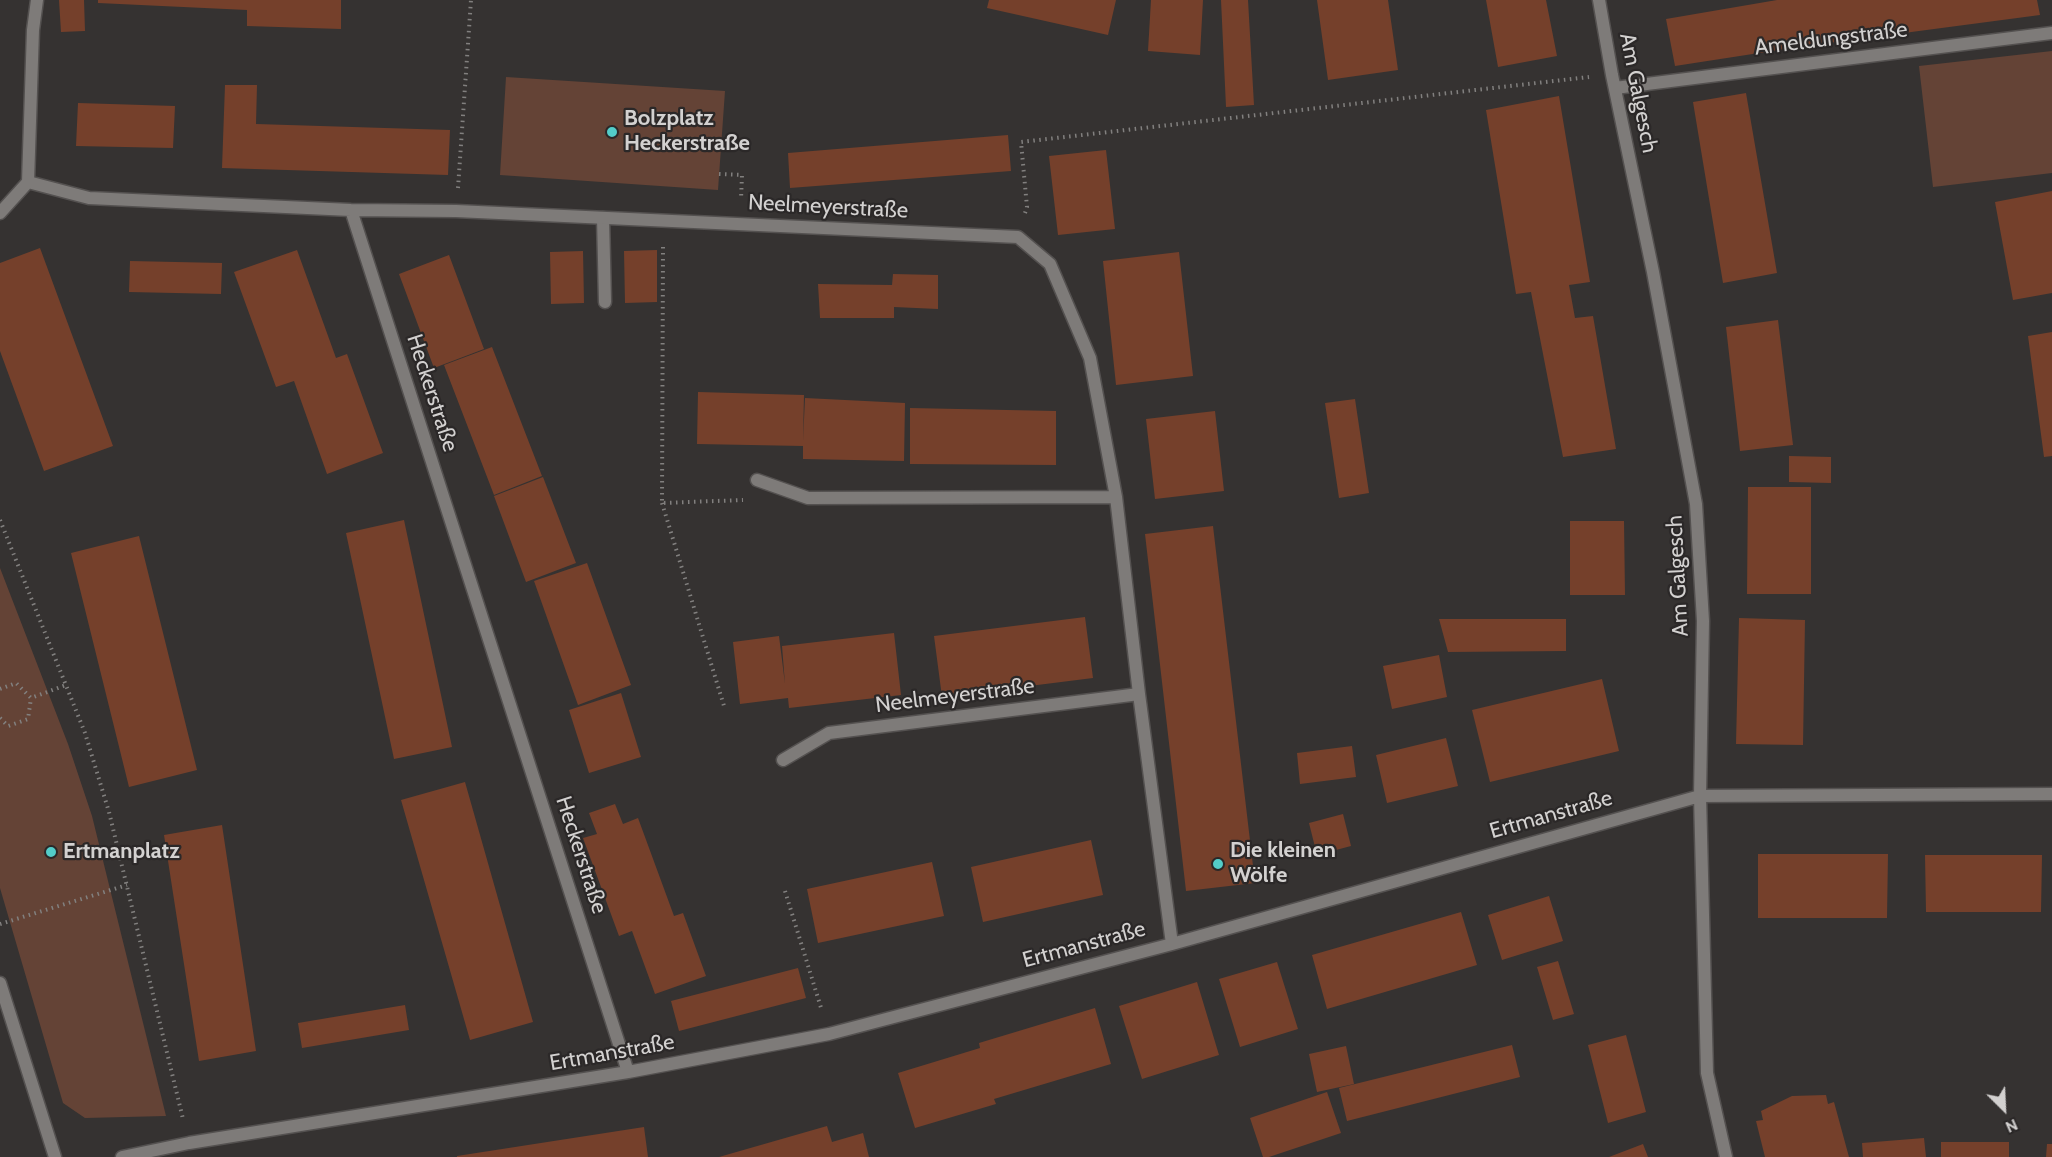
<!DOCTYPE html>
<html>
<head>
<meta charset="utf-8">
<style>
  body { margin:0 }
  #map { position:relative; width:2052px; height:1157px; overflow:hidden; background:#353231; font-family:Cabin,sans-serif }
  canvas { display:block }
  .north { position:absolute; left:1974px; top:1079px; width:60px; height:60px; -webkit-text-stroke:4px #2b2828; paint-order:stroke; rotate:156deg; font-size:16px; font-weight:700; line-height:24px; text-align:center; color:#d3d1d0 }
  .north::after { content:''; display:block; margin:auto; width:21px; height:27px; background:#d3d1d0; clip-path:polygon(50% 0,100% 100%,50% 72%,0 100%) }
</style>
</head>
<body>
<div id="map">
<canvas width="2052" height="1157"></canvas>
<div class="north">N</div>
</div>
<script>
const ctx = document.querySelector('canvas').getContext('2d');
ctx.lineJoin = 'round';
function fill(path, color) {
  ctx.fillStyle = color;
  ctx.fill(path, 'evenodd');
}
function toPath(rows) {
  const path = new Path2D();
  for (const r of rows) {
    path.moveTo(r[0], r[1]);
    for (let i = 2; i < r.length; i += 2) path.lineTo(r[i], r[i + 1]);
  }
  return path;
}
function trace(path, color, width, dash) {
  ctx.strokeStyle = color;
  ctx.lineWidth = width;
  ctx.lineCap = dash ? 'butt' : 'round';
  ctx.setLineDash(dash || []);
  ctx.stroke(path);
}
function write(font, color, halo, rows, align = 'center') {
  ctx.font = font + ' Cabin,sans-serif';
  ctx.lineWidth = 4.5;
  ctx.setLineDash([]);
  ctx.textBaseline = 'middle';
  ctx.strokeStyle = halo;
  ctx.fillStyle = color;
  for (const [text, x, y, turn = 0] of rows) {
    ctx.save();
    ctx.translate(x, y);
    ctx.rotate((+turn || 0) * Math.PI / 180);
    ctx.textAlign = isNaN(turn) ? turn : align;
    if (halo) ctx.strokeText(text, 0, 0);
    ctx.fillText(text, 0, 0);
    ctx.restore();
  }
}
fill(toPath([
  [2052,51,2052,173,1933,187,1919,66],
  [506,77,725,91,718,190,500,175],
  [0,568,68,744,92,816,166,1116,85,1118,63,1103,0,888]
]), '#644336');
fill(toPath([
  [59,0,84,0,85,31,61,32],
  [98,0,341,0,341,29,247,26,247,10,98,3],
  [989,0,1116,0,1108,35,987,8],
  [1151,0,1203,0,1200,55,1148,51],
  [1221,0,1248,0,1254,105,1226,107],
  [1317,0,1388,0,1398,70,1328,80],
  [1486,0,1546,0,1557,56,1498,67],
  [1777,0,2037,0,2040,15,1798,47,1675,66,1666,19],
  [225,85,257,85,256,124,450,130,448,175,222,168],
  [1746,93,1777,273,1723,283,1693,102],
  [1559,96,1590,282,1569,285,1575,318,1593,316,1616,449,1563,457,1531,292,1516,294,1486,110],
  [78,103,175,106,173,148,76,146],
  [1008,135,1011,171,790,188,788,153],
  [1106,150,1115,229,1058,235,1049,156],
  [2052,191,2052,293,2013,300,1995,202],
  [40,248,113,446,44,471,0,351,0,263],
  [297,250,336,358,347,354,383,453,327,474,294,381,276,387,234,272],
  [657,250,657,302,625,303,624,251],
  [583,251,584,303,551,304,550,252],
  [1179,252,1193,376,1116,385,1103,261],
  [449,255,484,349,434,368,399,274],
  [130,261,222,263,221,294,129,292],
  [893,274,938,275,938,309,894,307,894,318,820,318,818,284,892,285],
  [1778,320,1793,445,1740,451,1726,327],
  [2052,332,2052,456,2044,457,2028,336],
  [492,347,542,476,494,495,444,365],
  [698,392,804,395,803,441,805,398,905,403,904,461,803,459,803,446,697,444],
  [1355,399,1369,493,1339,498,1325,403],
  [910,408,1056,411,1056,465,910,464],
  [1215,411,1224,491,1155,499,1146,419],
  [1789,456,1831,457,1831,483,1789,482],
  [543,477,576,563,526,582,494,496],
  [1748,487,1811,487,1811,594,1747,594],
  [404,520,452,747,394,759,346,533],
  [1570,521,1624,521,1625,595,1570,595],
  [1213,526,1255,883,1186,891,1145,534],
  [139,536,197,770,129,787,71,553],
  [587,563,631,685,578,705,534,581],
  [1085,617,1093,678,942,697,934,636],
  [1739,618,1805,620,1803,745,1736,744],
  [1439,619,1566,619,1566,651,1448,652],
  [894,633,901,695,789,708,788,698,740,704,733,642,779,636,785,684,782,646],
  [1439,655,1447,697,1392,709,1383,666],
  [1602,679,1619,751,1490,782,1472,710],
  [621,693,641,757,589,773,569,710],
  [1446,738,1458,786,1387,803,1376,755],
  [1352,746,1356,777,1300,784,1297,753],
  [465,782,533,1022,470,1040,401,800],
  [615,804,623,824,638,818,674,916,683,913,706,976,655,994,632,931,619,936,583,838,597,834,589,813],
  [1343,814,1351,846,1317,855,1309,823],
  [222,825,256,1051,199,1061,164,835],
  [1091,840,1103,895,983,922,971,867],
  [1758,854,1888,854,1887,918,1758,918],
  [1925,855,2042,855,2041,912,1926,912],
  [932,862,944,916,818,943,807,889],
  [1549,896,1563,941,1502,960,1488,915],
  [1461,912,1477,965,1327,1009,1312,955],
  [1558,961,1574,1014,1553,1020,1537,967],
  [1277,962,1298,1029,1240,1047,1219,979],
  [798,968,806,998,679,1031,671,1001],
  [1197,982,1219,1055,1142,1079,1119,1006],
  [405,1005,409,1030,302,1048,298,1023],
  [1095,1008,1111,1064,994,1099,996,1104,915,1128,898,1073,980,1048,979,1043],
  [1626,1035,1646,1112,1608,1123,1588,1045],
  [1512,1045,1520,1077,1347,1121,1339,1088],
  [1346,1046,1354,1084,1317,1092,1309,1054],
  [1327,1092,1341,1133,1269,1157,1263,1157,1250,1118],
  [1826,1095,1828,1104,1834,1102,1849,1157,1765,1157,1756,1121,1763,1120,1761,1111,1792,1096],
  [827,1126,832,1142,863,1133,869,1157,719,1157],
  [644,1127,648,1157,457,1157,457,1156],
  [1924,1138,1926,1157,1863,1157,1862,1143],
  [1941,1142,2009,1142,2009,1157,1941,1157],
  [1643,1144,1648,1157,1609,1157],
  [2047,1144,2052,1144,2052,1157,2046,1157]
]), '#75402b');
const service = toPath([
  [603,218,605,302]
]);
const minor = toPath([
  [1599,0,1612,75,1653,272,1696,504,1703,621,1700,796,1707,1073,1726,1157],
  [1615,88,2052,33],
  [28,182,89,198,351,210,456,211,1018,237,1050,264,1090,358,1116,497,1139,694,1172,944],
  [28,182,33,30,37,0],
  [351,210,628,1072],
  [0,213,28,182],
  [757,480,808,498,1116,497],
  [783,760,829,733,1139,694],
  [0,983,55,1157],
  [122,1157,189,1143,628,1072,829,1034,1172,944,1700,796,2052,794]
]);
trace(service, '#545150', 15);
trace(minor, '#545150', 15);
trace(toPath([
  [719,174,742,175,741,199],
  [458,188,471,0],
  [1025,213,1027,207,1021,142,1589,77],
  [663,247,662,503,743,500],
  [662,503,724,706],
  [0,520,85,733,109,812,183,1119],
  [0,689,16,683,31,698,66,685],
  [0,718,8,726,28,719,31,698],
  [785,891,822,1011],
  [0,924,127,885]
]), '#82807f', 4, [1.5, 4.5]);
trace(service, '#7e7b79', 12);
trace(minor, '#7e7b79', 12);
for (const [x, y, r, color] of [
  [612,132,6,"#53cdc9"],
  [51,852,6,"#53cdc9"],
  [1218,864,6,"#53cdc9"]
]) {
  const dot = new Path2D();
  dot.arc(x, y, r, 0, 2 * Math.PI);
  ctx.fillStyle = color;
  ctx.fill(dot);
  trace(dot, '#2b2828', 2);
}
write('22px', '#d3d1d0', '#2b2828', [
  ["Ameldungstraße",1831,39,-7],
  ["Am Galgesch",1638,93,79],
  ["Neelmeyerstraße",828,207,3],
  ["Heckerstraße",432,393,72],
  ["Am Galgesch",1678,576,-93],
  ["Neelmeyerstraße",955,696,-7],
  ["Ertmanstraße",1551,815,-16],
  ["Heckerstraße",581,855,72],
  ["Ertmanstraße",1084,945,-15],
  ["Ertmanstraße",612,1053,-10]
]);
write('bold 22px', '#d3d1d0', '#2b2828', [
  ["Bolzplatz",624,119],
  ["Heckerstraße",624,144],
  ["Die kleinen",1230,851],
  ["Wölfe",1230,876],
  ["Ertmanplatz",63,852]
], 'left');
</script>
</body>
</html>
